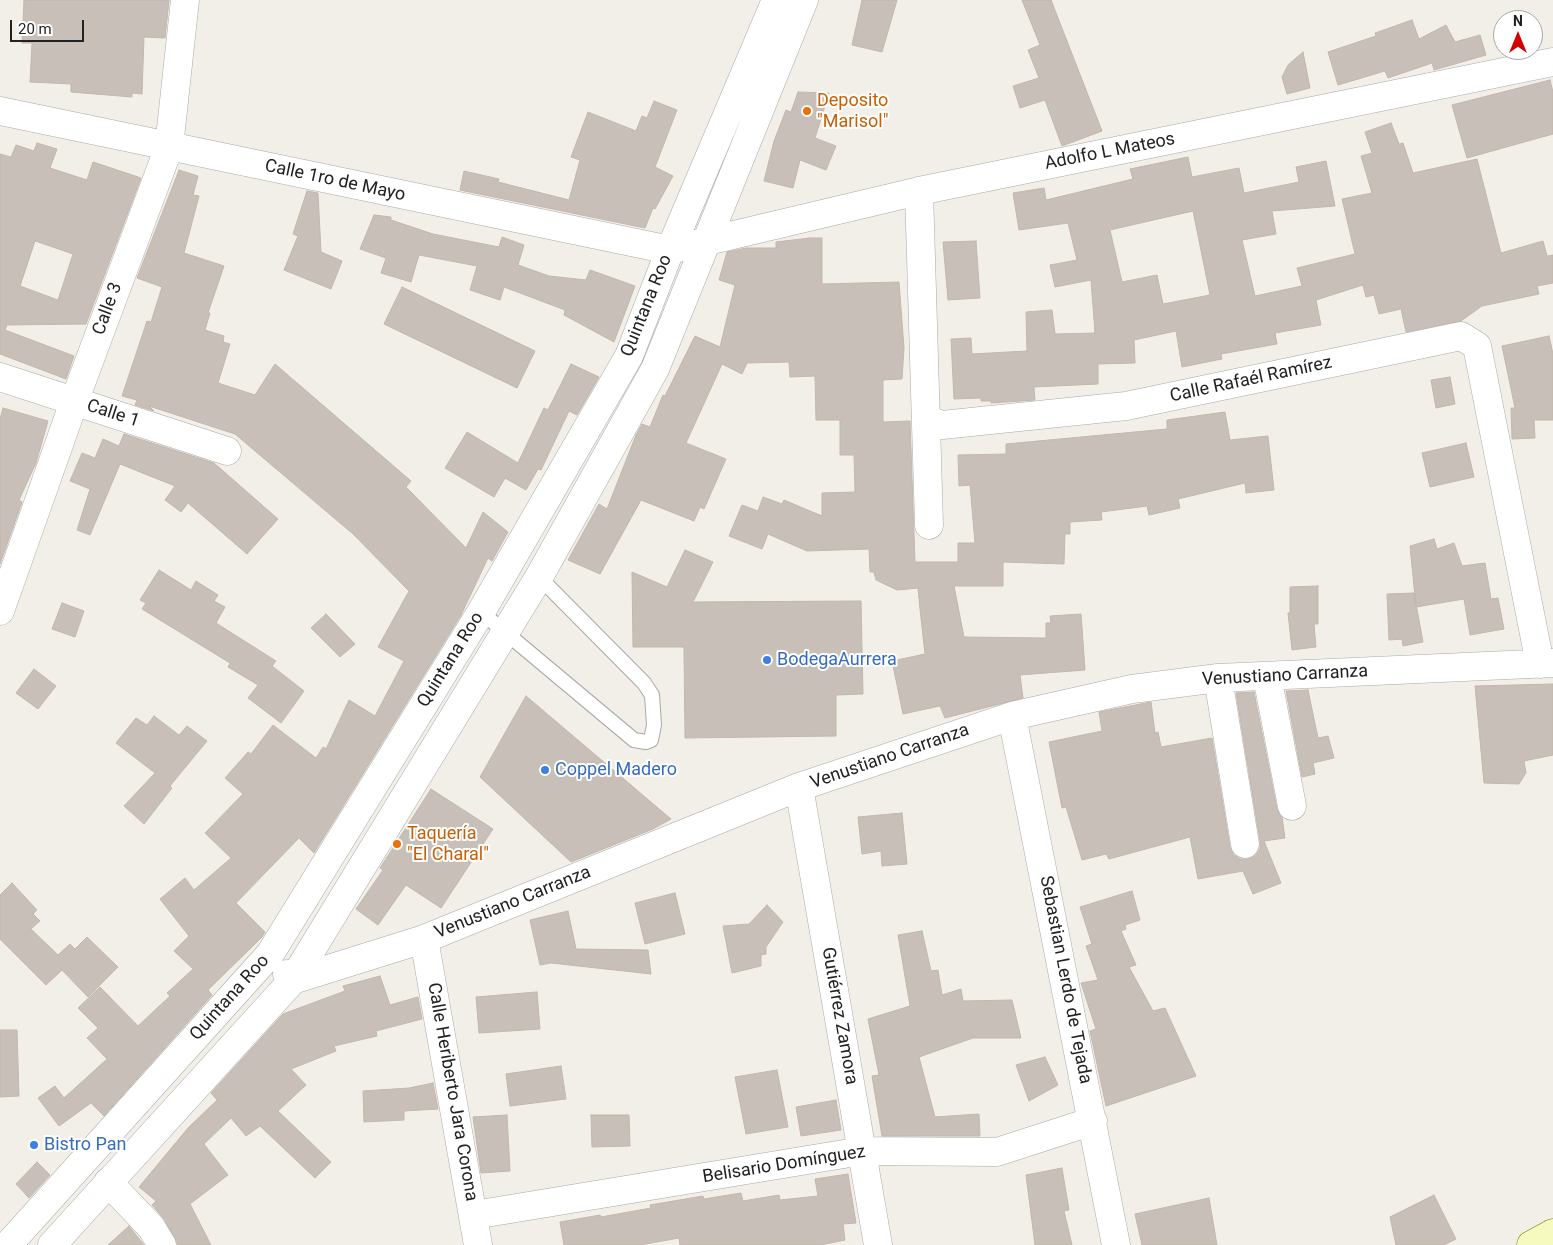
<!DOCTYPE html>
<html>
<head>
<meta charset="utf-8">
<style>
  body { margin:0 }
  #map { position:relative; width:1553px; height:1245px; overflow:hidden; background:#f2efe9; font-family:Roboto,sans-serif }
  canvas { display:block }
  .north { position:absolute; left:1493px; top:10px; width:50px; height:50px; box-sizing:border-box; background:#fff; border:1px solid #a7a7a7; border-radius:50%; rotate:0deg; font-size:14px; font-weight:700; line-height:20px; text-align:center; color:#222 }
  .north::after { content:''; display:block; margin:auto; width:18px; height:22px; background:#d40000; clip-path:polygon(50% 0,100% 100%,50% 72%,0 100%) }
  .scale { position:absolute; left:10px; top:20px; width:74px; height:22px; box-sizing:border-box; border:2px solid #222; border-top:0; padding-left:6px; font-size:15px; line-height:18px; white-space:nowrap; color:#222; -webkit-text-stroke:4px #fff; paint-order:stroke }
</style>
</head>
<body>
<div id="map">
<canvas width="1553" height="1245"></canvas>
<div class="north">N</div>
<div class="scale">20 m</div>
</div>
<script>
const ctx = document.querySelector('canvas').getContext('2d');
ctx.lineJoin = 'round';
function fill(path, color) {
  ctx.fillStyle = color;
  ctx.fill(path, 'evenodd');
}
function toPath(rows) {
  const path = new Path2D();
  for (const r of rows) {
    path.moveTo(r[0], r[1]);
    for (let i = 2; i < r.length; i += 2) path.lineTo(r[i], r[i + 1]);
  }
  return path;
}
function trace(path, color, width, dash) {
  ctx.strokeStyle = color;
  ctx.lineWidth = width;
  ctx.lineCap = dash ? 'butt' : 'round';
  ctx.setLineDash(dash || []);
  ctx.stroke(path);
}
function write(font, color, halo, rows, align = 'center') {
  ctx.font = font + ' Roboto,sans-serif';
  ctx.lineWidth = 4;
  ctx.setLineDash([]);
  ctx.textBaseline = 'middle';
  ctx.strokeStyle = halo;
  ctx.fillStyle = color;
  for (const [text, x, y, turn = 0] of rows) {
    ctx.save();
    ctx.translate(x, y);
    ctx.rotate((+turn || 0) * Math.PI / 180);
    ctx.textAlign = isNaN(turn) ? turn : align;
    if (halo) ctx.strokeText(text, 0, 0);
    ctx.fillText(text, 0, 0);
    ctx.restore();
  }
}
const building = toPath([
  [24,0,169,0,165,38,144,37,142,94,132,93,132,97,71,92,71,84,30,82,32,43,22,43,24,0],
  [862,0,897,0,882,52,852,45,862,0],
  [1022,0,1051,0,1102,131,1062,146,1045,100,1020,108,1013,86,1039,78,1028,50,1040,45,1022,0],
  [1412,20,1419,39,1446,25,1455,42,1480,35,1486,55,1434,70,1432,63,1388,78,1385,71,1338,85,1328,52,1376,36,1375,33,1412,20],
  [1303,52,1310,88,1287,94,1282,77,1288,65,1303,52],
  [1550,80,1553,92,1553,134,1467,158,1452,105,1550,80],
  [798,92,829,93,815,138,836,146,826,170,800,160,793,188,764,181,774,141,786,110,791,112,798,92],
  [654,101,677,110,655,167,673,176,655,209,653,208,645,228,460,190,464,171,499,179,498,182,569,200,580,160,571,157,588,112,636,131,642,116,647,118,654,101],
  [1391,123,1399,144,1403,143,1413,173,1477,159,1501,253,1543,241,1547,256,1553,255,1553,283,1537,286,1539,294,1482,306,1461,321,1406,332,1401,309,1379,314,1374,295,1366,297,1363,285,1316,300,1321,325,1275,333,1277,344,1221,354,1222,359,1182,367,1176,331,1134,340,1135,363,1098,364,1098,384,1034,387,1035,400,991,403,991,401,981,401,981,398,954,399,951,339,971,338,972,354,1027,351,1026,312,1052,310,1055,334,1095,333,1091,280,1055,287,1050,265,1077,260,1068,223,1019,230,1013,193,1044,188,1046,200,1133,179,1130,169,1188,157,1192,177,1239,168,1244,193,1299,182,1296,167,1326,161,1335,206,1272,211,1276,234,1242,240,1255,296,1302,286,1297,268,1355,254,1342,199,1372,193,1361,156,1372,153,1365,132,1391,123],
  [1193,211,1210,295,1163,304,1157,275,1122,282,1110,230,1193,211],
  [37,143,57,149,50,168,87,180,93,162,141,178,86,324,7,325,5,330,74,356,66,379,0,354,0,154,11,157,16,145,34,151,37,143],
  [35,241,73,254,58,300,20,286,35,241],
  [179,170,198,176,193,195,199,196,184,253,224,266,208,313,210,313,205,330,224,336,223,342,230,344,218,383,255,395,275,364,411,481,406,487,466,548,483,512,508,532,492,561,488,558,461,615,314,853,299,838,236,903,265,932,262,937,208,990,212,995,104,1116,91,1103,59,1126,38,1098,55,1086,64,1098,107,1059,87,1038,98,1028,78,1008,100,987,138,1026,170,996,167,993,193,969,174,951,189,936,160,899,185,878,194,890,231,858,205,833,243,794,225,778,248,752,251,754,273,725,316,758,323,747,326,749,349,700,375,716,404,661,378,647,409,591,353,534,235,434,149,406,154,411,135,405,137,400,122,396,147,321,151,322,162,287,137,278,179,170],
  [307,191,318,193,321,252,342,261,331,289,284,270,298,236,293,234,307,191],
  [374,215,391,217,391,220,433,234,499,247,502,237,524,245,518,265,549,276,586,280,590,270,635,286,614,342,564,315,565,310,504,287,500,300,470,290,477,266,419,255,411,282,381,273,386,258,360,249,374,215],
  [810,238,822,238,822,284,899,282,904,348,902,379,883,380,883,422,910,421,915,562,958,562,958,543,975,543,970,485,959,486,958,455,1006,454,1006,444,1167,429,1167,420,1225,412,1230,440,1268,436,1274,490,1246,493,1245,483,1178,499,1180,508,1149,515,1147,506,1101,512,1102,520,1070,522,1070,534,1065,534,1064,564,1003,562,1003,586,954,586,964,637,1046,638,1046,623,1051,623,1050,616,1081,614,1085,670,1020,675,1023,698,945,718,940,706,903,714,892,661,925,654,919,600,921,600,919,599,918,588,897,590,876,580,874,572,870,572,869,549,807,551,768,534,762,549,729,536,742,505,758,511,763,497,782,504,784,500,822,516,822,493,855,492,854,455,840,455,840,420,816,420,815,376,790,377,789,362,747,363,742,374,722,364,686,443,726,459,704,509,700,507,694,521,641,500,600,574,568,560,599,504,607,509,636,435,642,424,650,427,663,395,665,396,695,336,720,347,735,285,719,280,727,252,746,248,776,248,776,242,810,238],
  [976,241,980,298,948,300,943,242,976,241],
  [402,287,535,351,517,388,384,324,402,287],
  [1549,336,1553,354,1553,420,1534,420,1535,438,1512,439,1511,408,1515,408,1502,346,1549,336],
  [571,364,599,377,577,415,569,411,541,470,538,469,526,490,505,478,494,497,445,468,467,432,518,463,544,408,548,410,571,364],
  [1450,377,1455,404,1436,408,1431,380,1450,377],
  [3,408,48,421,36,463,19,500,22,502,0,564,0,419,3,408],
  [124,434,214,463,278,519,247,554,188,503,181,512,165,500,175,486,120,464,90,535,77,530,90,489,70,481,82,453,95,458,103,439,119,446,124,434],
  [1466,443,1474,477,1430,487,1422,453,1466,443],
  [1434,539,1437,549,1454,543,1462,566,1485,563,1491,599,1498,598,1504,629,1470,635,1464,599,1416,607,1410,546,1434,539],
  [685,550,713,562,693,602,861,601,863,694,836,695,836,736,685,738,684,647,633,647,632,572,667,587,685,550],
  [159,570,191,590,196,581,218,595,214,601,225,607,216,623,276,661,272,666,304,691,281,723,248,698,258,685,228,667,230,663,142,609,146,603,140,600,159,570],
  [1318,586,1318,624,1314,624,1316,647,1292,650,1288,613,1290,613,1290,587,1318,586],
  [1414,593,1423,642,1403,646,1402,639,1389,640,1387,594,1414,593],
  [62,603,84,611,75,637,52,629,62,603],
  [326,614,355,644,340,657,311,628,326,614],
  [34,669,56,686,38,709,16,693,34,669],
  [1553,684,1553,755,1524,761,1526,773,1519,784,1484,783,1475,686,1553,684],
  [1308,690,1318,738,1328,736,1334,758,1313,763,1315,774,1302,777,1286,691,1308,690],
  [1254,692,1277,809,1282,817,1285,838,1264,841,1281,883,1253,894,1243,871,1198,879,1190,837,1109,859,1106,854,1082,860,1066,807,1062,808,1049,742,1102,731,1099,712,1151,702,1155,733,1158,732,1161,747,1212,738,1230,847,1233,854,1240,859,1248,859,1255,856,1260,849,1260,841,1236,693,1254,692],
  [526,696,671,819,653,829,571,862,480,777,526,696],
  [154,716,179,735,187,726,207,741,170,786,172,788,144,824,124,806,155,773,116,743,136,718,147,725,154,716],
  [431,789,493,829,441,908,406,885,378,925,356,909,383,870,380,868,431,789],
  [902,813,907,864,882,866,881,851,862,854,858,817,902,813],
  [12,883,37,910,33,914,40,921,31,929,58,955,70,944,75,949,87,937,118,967,88,997,62,970,46,985,0,939,0,895,12,883],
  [1132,891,1140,920,1125,925,1126,929,1121,931,1136,965,1129,967,1153,1011,1165,1008,1196,1076,1106,1106,1090,1031,1096,1029,1081,983,1098,980,1086,946,1092,944,1080,907,1132,891],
  [675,893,685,934,645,944,635,903,675,893],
  [767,905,783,922,766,947,766,954,761,955,761,966,732,973,723,926,749,924,767,905],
  [568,911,576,949,648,950,651,974,551,963,540,965,530,920,568,911],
  [922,931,931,971,938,970,942,995,961,989,963,1001,1012,1000,1021,1038,973,1038,919,1057,935,1117,979,1114,980,1136,882,1136,872,1076,879,1075,868,1019,910,1006,898,935,922,931],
  [380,976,390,1005,418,997,422,1019,376,1031,377,1036,334,1046,336,1051,291,1069,306,1085,278,1111,331,1162,315,1178,260,1126,246,1136,231,1118,204,1144,228,1175,190,1204,211,1245,178,1245,164,1219,152,1205,156,1201,139,1187,188,1128,217,1100,211,1093,283,1014,345,991,343,986,380,976],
  [537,992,540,1029,479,1033,476,997,537,992],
  [0,1030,17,1030,19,1096,0,1097,0,1030],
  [1045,1057,1058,1085,1029,1101,1016,1065,1045,1057],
  [561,1066,566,1099,510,1106,506,1074,561,1066],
  [777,1070,788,1127,746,1134,735,1077,777,1070],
  [433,1083,438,1109,404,1111,404,1120,364,1122,363,1091,409,1088,433,1083],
  [836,1100,841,1130,801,1136,796,1107,836,1100],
  [507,1115,510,1171,481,1173,473,1117,507,1115],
  [591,1115,629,1115,630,1146,592,1147,591,1115],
  [37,1162,50,1175,29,1198,16,1184,37,1162],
  [1062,1168,1069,1210,1064,1211,1072,1245,1035,1245,1026,1175,1062,1168],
  [848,1174,856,1223,843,1224,845,1240,821,1245,680,1245,679,1238,640,1245,564,1245,560,1222,600,1215,601,1217,651,1208,650,1205,703,1196,704,1199,741,1193,743,1201,779,1195,780,1200,818,1196,815,1179,848,1174],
  [1434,1195,1456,1239,1444,1245,1396,1245,1390,1217,1434,1195],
  [1209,1198,1217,1245,1142,1245,1135,1214,1209,1198],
  [129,1226,144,1245,108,1245,129,1226]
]);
fill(building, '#c7bfb8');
trace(building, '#c4b6ab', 1);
const service = toPath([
  [481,612,634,740,646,742,651,740,654,725,652,695,644,683,539,577]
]);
const minor = toPath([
  [0,111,670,250,919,191,1553,62],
  [919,191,929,525],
  [0,377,227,451],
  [926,419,942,425,1126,406,1461,336,1477,346,1540,664],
  [0,611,74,402,169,147,185,0],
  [1267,676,1292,806],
  [1218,678,1245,844],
  [1012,716,1116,1245],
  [799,787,878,1245],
  [424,939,478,1245],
  [287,974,293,980,424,939,799,787,1012,716,1132,689,1218,678,1553,663],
  [108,1182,151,1227,162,1245],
  [474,1215,862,1151,997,1152,1093,1121],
  [8,1245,270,954,481,612,629,356,670,250,776,0],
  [52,1245,293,980,539,577,655,369,804,0]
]);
const secondary = toPath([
  [1531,1245,1553,1233]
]);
trace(service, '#a9a9a9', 16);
trace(minor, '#a9a9a9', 29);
trace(secondary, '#707d05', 29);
trace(service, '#fff', 14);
trace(minor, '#fff', 28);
trace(secondary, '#f7fabf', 28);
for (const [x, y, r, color] of [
  [807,111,5,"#e8710a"],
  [767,660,5,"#3f7fe0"],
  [545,770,5,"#3f7fe0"],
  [397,844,5,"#e8710a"],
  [34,1145,5,"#3f7fe0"]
]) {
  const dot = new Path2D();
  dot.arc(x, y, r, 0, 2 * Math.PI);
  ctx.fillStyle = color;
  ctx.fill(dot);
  trace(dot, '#fff', 2);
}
write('18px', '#c56008', '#fff', [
  ["Deposito",817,101],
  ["\"Marisol\"",817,122],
  ["Taquería",407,834],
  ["\"El Charal\"",407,855]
], 'left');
write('18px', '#222', '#fff', [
  ["Adolfo L Mateos",1110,152,-11],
  ["Calle 1ro de Mayo",335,181,12],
  ["Quintana Roo",647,306,-68],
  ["Calle 3",108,309,-70],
  ["Calle Rafaél Ramírez",1251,380,-12],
  ["Calle 1",113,414,18],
  ["Quintana Roo",451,660,-58],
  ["Venustiano Carranza",1285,676,-3],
  ["Venustiano Carranza",890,757,-19],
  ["Venustiano Carranza",513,903,-22],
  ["Sebastian Lerdo de Tejada",1065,980,79],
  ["Quintana Roo",230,998,-48],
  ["Gutiérrez Zamora",839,1016,80],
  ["Calle Heriberto Jara Corona",452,1092,80],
  ["Belisario Domínguez",784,1165,-9]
]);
write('18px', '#366cbe', '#fff', [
  ["BodegaAurrera",777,660],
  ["Coppel Madero",555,770],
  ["Bistro Pan",44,1145]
], 'left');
</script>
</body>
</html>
